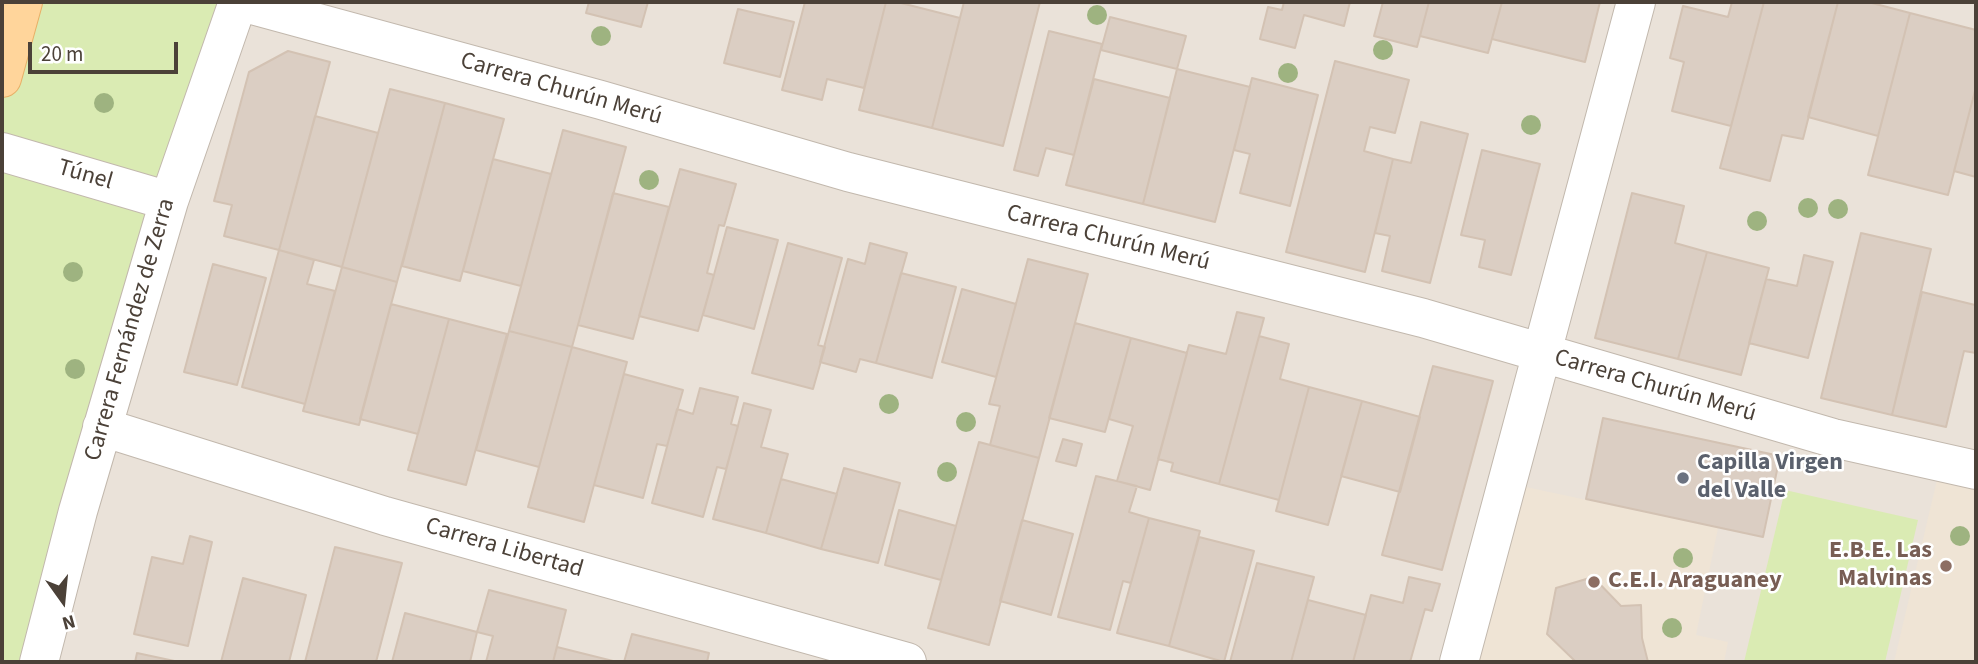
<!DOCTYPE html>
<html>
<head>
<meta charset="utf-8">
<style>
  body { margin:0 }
  #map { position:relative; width:1978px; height:664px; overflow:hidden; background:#f6f1eb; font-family:"Source Sans 3",sans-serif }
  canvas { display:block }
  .frame { position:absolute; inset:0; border:4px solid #4b4138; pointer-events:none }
  .north { position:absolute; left:28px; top:566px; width:70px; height:70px; -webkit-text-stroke:5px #fff; paint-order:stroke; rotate:165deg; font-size:19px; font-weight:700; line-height:28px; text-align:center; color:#4b4138 }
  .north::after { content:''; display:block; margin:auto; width:24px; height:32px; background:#4b4138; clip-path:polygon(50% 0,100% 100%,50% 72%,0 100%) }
  .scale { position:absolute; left:28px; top:42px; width:150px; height:32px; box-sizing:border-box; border:4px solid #4b4138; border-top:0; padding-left:9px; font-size:21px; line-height:24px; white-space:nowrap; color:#4b4138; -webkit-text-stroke:5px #fff; paint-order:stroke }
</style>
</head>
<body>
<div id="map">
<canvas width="1978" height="664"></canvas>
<div class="frame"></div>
<div class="north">N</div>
<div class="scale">20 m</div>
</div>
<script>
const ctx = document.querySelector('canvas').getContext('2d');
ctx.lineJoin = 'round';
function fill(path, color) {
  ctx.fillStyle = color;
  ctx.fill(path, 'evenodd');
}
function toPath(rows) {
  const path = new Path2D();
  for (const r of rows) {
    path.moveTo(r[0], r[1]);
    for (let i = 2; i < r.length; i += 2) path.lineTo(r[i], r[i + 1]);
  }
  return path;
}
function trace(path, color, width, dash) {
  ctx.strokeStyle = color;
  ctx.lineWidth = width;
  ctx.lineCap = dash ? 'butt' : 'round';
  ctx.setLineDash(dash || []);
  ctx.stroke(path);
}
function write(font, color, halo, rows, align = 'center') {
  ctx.font = font + ' "Source Sans 3",sans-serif';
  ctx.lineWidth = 5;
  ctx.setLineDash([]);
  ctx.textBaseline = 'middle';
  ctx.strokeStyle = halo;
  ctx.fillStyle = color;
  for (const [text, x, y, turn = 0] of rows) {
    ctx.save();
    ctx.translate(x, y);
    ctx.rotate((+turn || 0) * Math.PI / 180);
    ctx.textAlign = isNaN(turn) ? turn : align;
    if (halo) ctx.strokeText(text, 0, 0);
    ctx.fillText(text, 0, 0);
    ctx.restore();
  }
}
fill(toPath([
  [238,2,1976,2,1976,662,39,662]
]), '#eae2d9');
fill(toPath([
  [1941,463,1976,470,1976,662,1894,662],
  [1507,483,1718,528,1696,635,1728,642,1724,662,1459,662]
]), '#efe4d5');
fill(toPath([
  [23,2,238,2,39,662,2,662,2,78],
  [1785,490,1918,520,1885,662,1744,662]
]), '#daebb3');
const building = toPath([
  [589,2,648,2,641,27,586,13,589,2],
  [805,2,886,2,864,88,827,79,822,100,782,90,805,2],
  [886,2,897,2,960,18,932,128,859,110,886,2],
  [964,2,1040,2,1003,146,932,128,964,2],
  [1284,2,1350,2,1344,26,1304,15,1295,48,1260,39,1268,7,1282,10,1284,2],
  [1383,2,1429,2,1417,47,1374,36,1383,2],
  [1429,2,1502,2,1488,53,1420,36,1429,2],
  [1502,2,1600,2,1585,62,1492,39,1502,2],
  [1732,2,1764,2,1731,126,1672,111,1684,62,1670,58,1683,6,1728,17,1732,2],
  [1764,2,1838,2,1803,139,1782,135,1770,181,1720,168,1764,2],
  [1838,2,1868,2,1910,13,1878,136,1808,117,1838,2],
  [738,9,794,22,780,77,724,63,738,9],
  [1910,13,1976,30,1976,87,1948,195,1868,175,1910,13],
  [1110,17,1186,36,1177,69,1101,50,1110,17],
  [1049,31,1102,44,1074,155,1046,148,1038,176,1014,170,1049,31],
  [288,51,330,62,279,250,224,236,232,205,214,201,249,72,288,51],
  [1335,61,1409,80,1395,133,1370,127,1364,151,1393,159,1365,272,1286,252,1335,61],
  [1177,69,1250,87,1215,222,1143,204,1177,69],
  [1252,78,1318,95,1290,206,1240,193,1250,154,1234,150,1252,78],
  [1094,79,1170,98,1143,204,1066,185,1094,79],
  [1976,87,1976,177,1954,171,1976,87],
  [390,89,445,103,397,282,342,267,390,89],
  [445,103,504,119,460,281,402,266,445,103],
  [315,116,378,133,342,267,279,250,315,116],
  [1421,122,1468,134,1430,283,1382,271,1390,236,1375,233,1393,159,1411,163,1421,122],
  [563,130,626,147,572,347,509,331,563,130],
  [1482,150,1540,164,1511,275,1479,267,1485,240,1461,235,1482,150],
  [493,159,551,174,521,286,463,271,493,159],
  [680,169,736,184,724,226,719,225,707,273,714,275,698,331,639,316,680,169],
  [613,193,669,207,633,339,578,325,613,193],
  [1632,193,1684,206,1675,243,1707,252,1678,359,1595,338,1632,193],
  [727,227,778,240,754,329,703,315,727,227],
  [1861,233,1931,249,1892,415,1821,398,1861,233],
  [788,243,842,258,818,345,825,347,813,389,752,373,788,243],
  [870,243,907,253,876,363,860,359,856,372,820,362,848,259,865,264,870,243],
  [279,250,314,260,307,284,335,291,305,404,242,387,279,250],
  [1707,252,1769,268,1741,375,1678,359,1707,252],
  [1804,255,1833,262,1808,358,1749,343,1766,279,1797,286,1804,255],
  [1028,259,1088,274,1039,458,990,445,1000,406,989,404,1028,259],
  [213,264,266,278,237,385,184,372,213,264],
  [342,267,397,282,359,425,303,411,342,267],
  [901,273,956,287,932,378,876,363,901,273],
  [962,289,1016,304,996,377,942,362,962,289],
  [1922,292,1975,305,1976,301,1976,353,1964,351,1946,427,1892,415,1922,292],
  [391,304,449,319,418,434,360,419,391,304],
  [1237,312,1264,318,1219,484,1171,471,1173,463,1158,459,1189,345,1226,354,1237,312],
  [449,319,507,334,466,485,408,470,449,319],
  [1075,323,1131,338,1105,432,1049,418,1075,323],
  [509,331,572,347,539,467,476,450,509,331],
  [1259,336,1289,344,1280,379,1309,387,1279,500,1219,484,1259,336],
  [1131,338,1187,353,1150,490,1117,481,1133,426,1109,419,1131,338],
  [572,347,627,362,584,522,528,507,572,347],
  [1433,366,1493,381,1442,570,1382,555,1433,366],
  [624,374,683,390,667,446,657,444,643,498,594,485,624,374],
  [1309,387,1362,401,1328,525,1276,511,1309,387],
  [700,388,738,397,731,424,738,426,726,469,717,467,703,517,652,503,677,409,693,414,700,388],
  [1362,401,1420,417,1400,492,1341,476,1362,401],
  [744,403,771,410,761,447,788,454,766,533,713,519,744,403],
  [1603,418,1780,456,1763,537,1586,499,1603,418],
  [1063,439,1082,444,1076,466,1056,461,1063,439],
  [979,442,1039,458,989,645,928,628,979,442],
  [844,468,900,483,878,563,821,549,844,468],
  [1096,476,1137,486,1129,512,1149,518,1131,583,1123,581,1110,630,1058,617,1096,476],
  [781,479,837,494,821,549,766,533,781,479],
  [899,510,956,526,941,580,885,565,899,510],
  [1149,518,1200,531,1169,646,1117,633,1149,518],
  [1022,520,1073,534,1051,615,1000,601,1022,520],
  [190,536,212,542,188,646,134,634,152,557,183,564,190,536],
  [1199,537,1254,551,1224,662,1169,646,1199,537],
  [335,547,402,563,376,662,305,662,335,547],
  [1257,563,1314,577,1291,662,1230,662,1257,563],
  [1409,577,1440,584,1432,611,1425,609,1410,662,1353,662,1371,595,1403,603,1409,577],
  [1593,577,1621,606,1641,605,1642,638,1648,662,1576,662,1547,634,1556,588,1593,577],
  [243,578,306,595,289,662,221,662,243,578],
  [489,590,566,610,553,662,486,662,493,636,477,632,489,590],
  [1308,600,1366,615,1353,662,1291,662,1308,600],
  [405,613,477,632,470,662,392,662,405,613],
  [632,634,709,653,707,662,624,662,632,634],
  [557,647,613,661,553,662,557,647],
  [137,653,179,662,135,662,137,653]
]);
fill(building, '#dbcec3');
trace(building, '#d3c2b3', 2);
const minor = toPath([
  [241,2,601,100,848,172,1423,318,1833,438,1976,470],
  [2,152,169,201],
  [102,427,385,516,907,662],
  [39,662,78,511,169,201,238,2],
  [1459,662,1636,2]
]);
const major = toPath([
  [2,78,23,2]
]);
trace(minor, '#c2b8ad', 40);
trace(major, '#e8af67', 40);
trace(minor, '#fff', 38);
trace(major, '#ffd59b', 38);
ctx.fillStyle = '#9eb380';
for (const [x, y] of [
  [1097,15],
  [601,36],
  [1383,50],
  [1288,73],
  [104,103],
  [1531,125],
  [649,180],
  [1808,208],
  [1838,209],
  [1757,221],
  [73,272],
  [75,369],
  [889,404],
  [966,422],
  [947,472],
  [1960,536],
  [1683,558],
  [1672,628]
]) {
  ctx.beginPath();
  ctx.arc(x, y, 10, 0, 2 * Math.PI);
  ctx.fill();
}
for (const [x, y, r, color] of [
  [1683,478,7,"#6b7280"],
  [1946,566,7,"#8d6e63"],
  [1594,582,7,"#8d6e63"]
]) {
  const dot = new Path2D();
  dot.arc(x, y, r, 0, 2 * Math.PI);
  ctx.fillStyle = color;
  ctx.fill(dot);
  trace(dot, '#fff', 2.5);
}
write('24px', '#4b4138', '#fff', [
  ["Carrera Churún Merú",561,90,16],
  ["Túnel",85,176,16],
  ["Carrera Churún Merú",1108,239,14],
  ["Carrera Fernández de Zerra",131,330,-74],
  ["Carrera Churún Merú",1655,387,16],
  ["Carrera Libertad",504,549,16]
]);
write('bold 24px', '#5b616d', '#fff', [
  ["Capilla Virgen",1697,464],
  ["del Valle",1697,492]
], 'left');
write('bold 24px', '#785e54', '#fff', [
  ["E.B.E. Las",1932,552],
  ["Malvinas",1932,580],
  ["C.E.I. Araguaney",1608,582,"left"]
], 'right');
</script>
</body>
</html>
